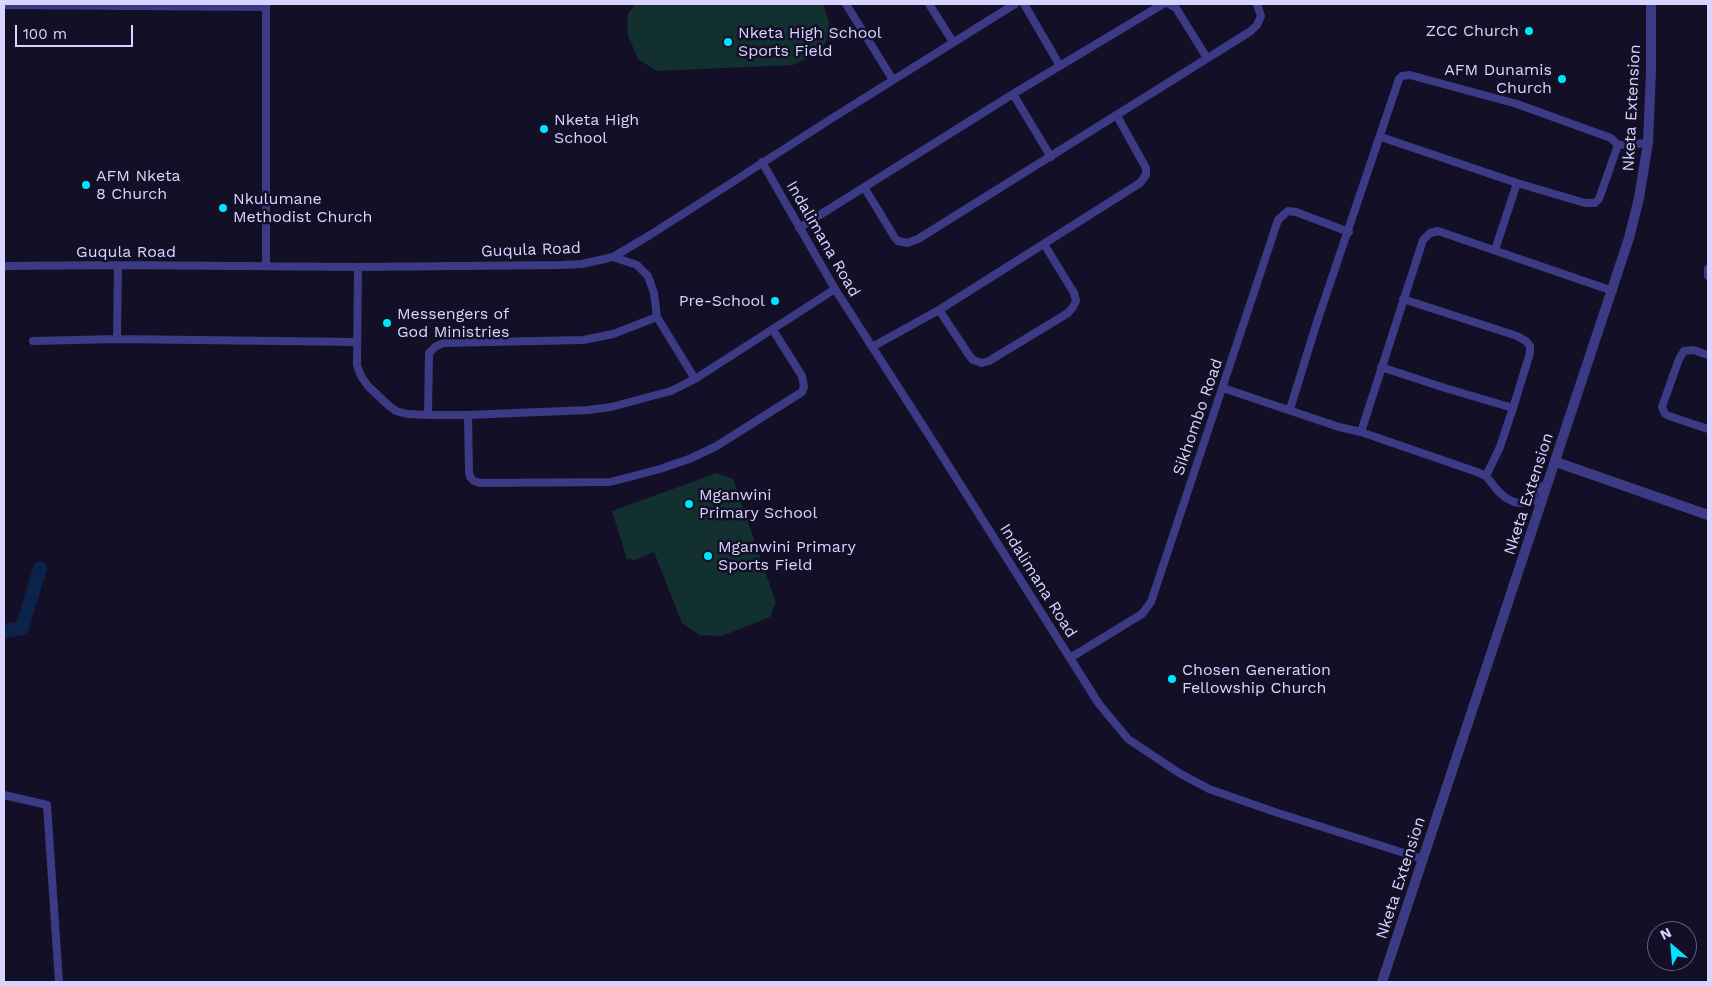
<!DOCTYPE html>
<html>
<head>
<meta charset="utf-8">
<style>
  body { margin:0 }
  #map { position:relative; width:1712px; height:986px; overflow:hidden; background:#130f26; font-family:"Work Sans",sans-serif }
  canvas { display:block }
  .frame { position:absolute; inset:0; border:5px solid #d9d4ff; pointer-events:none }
  .north { position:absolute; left:1647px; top:921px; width:50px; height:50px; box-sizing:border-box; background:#130f26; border:1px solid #625e7d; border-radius:50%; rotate:333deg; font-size:14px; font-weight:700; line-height:20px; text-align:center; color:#d9d4ff }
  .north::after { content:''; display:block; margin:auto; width:18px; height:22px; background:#00e5ff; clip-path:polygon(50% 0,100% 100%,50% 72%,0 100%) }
  .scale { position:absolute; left:15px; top:25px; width:118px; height:22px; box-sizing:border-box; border:2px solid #d9d4ff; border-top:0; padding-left:6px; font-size:15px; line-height:18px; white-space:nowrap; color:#d9d4ff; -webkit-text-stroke:4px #130f26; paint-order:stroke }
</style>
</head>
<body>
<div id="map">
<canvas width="1712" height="986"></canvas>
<div class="frame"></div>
<div class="north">N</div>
<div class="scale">100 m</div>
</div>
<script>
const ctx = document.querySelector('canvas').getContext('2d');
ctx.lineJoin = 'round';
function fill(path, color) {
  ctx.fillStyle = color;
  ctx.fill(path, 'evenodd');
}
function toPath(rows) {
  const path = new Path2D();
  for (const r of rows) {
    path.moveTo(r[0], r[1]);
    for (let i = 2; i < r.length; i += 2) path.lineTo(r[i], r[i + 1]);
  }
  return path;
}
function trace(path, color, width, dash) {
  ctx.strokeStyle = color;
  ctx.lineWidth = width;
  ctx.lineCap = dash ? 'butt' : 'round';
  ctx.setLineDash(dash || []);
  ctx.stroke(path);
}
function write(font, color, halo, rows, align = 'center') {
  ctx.font = font + ' "Work Sans",sans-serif';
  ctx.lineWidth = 5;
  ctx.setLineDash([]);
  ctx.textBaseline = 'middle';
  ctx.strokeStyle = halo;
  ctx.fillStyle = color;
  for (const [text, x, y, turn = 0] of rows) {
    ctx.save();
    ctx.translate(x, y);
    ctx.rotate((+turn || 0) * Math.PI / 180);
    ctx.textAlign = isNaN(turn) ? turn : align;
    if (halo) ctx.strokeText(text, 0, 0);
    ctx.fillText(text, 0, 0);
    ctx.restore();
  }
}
fill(toPath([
  [635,4,823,4,828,18,830,33,821,51,793,65,657,71,638,59,627,33,628,14],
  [717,473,733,479,776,603,770,617,722,636,699,635,682,623,654,552,636,560,627,559,612,511]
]), '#12302f');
trace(toPath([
  [4,631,22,628,40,568]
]), '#0c2248', 14);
trace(toPath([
  [846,4,893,80],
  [929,4,953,42],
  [1024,4,1060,66],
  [1169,4,1176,8,1207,58],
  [4,5,266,7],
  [1013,94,1051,157],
  [1381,137,1517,183,1585,203,1595,203,1599,199,1618,145],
  [1618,145,1648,143],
  [762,162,835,289,934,443,1099,704,1128,739,1179,773,1209,789,1275,812,1423,859],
  [864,187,895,238,898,241,907,243,918,239,1251,31,1257,25,1261,16,1257,4],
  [799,228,1013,94,1163,4],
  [1495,250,1517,183],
  [613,257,637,265,648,276,654,293,657,317,695,379],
  [118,265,117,339,357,342],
  [4,266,118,265,358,267,562,265,582,264,613,257,650,235,834,117,1015,4],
  [266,266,266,4],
  [358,267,357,365,361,376,368,386,388,405,396,411,407,414,428,415,468,415,588,410,611,407,671,391,695,379,835,289],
  [1708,269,1708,276],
  [1403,299,1517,336,1526,341,1530,346,1530,353,1513,408,1500,447,1486,476],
  [939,310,969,355,973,360,982,363,989,361,1068,313,1073,307,1076,301,1074,293,1044,244],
  [33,341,117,339],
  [872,347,939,310,1140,183,1146,175,1146,168,1117,116],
  [1708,355,1693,350,1684,351,1679,359,1662,407,1665,414,1669,416,1708,429],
  [1381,367,1445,388,1513,408],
  [1223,388,1339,427,1361,432,1477,472,1486,476,1498,491,1506,498,1514,502,1521,503,1534,500,1542,503],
  [1290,409,1317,322,1399,79,1402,76,1410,75,1517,104,1611,138,1618,145],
  [428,415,429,353,435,347,443,343,583,340,613,334,657,317],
  [468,415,469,472,470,477,474,481,480,483,610,482,660,469,689,459,715,447,802,392,804,387,802,376,773,330],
  [1361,432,1423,240,1430,233,1438,231,1613,291],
  [1531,500,1535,491,1549,482],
  [1070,658,1142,614,1151,602,1278,220,1288,211,1296,212,1349,232],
  [4,795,47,805,59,982]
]), '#3d3a85', 8);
trace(toPath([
  [1556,462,1708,515],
  [1382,982,1629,238,1639,198,1648,143,1651,71,1651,4]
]), '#3d3a85', 10);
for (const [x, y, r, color] of [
  [1529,31,5,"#00e5ff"],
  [728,42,5,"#00e5ff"],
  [1562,79,5,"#00e5ff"],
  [544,129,5,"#00e5ff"],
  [86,185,5,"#00e5ff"],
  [223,208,5,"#00e5ff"],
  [775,301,5,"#00e5ff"],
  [387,323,5,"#00e5ff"],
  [689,504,5,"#00e5ff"],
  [708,556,5,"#00e5ff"],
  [1172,679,5,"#00e5ff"]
]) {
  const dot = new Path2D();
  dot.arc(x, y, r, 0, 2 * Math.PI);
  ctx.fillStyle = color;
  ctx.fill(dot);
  trace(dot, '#130f26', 2);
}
write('16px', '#d9d4ff', '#130f26', [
  ["ZCC Church",1519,31,"right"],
  ["Nketa High School",738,33],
  ["Sports Field",738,51],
  ["AFM Dunamis",1552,70,"right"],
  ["Church",1552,88,"right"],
  ["Nketa High",554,120],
  ["School",554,138],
  ["AFM Nketa",96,176],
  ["8 Church",96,194],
  ["Nkulumane",233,199],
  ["Methodist Church",233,217],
  ["Pre-School",765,301,"right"],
  ["Messengers of",397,314],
  ["God Ministries",397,332],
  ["Mganwini",699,495],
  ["Primary School",699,513],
  ["Mganwini Primary",718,547],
  ["Sports Field",718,565],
  ["Chosen Generation",1182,670],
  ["Fellowship Church",1182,688]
], 'left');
write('16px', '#d9d4ff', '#130f26', [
  ["Nketa Extension",1632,108,-87],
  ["Indalimana Road",823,239,60],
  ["Guqula Road",531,250,-2],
  ["Guqula Road",126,252],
  ["Sikhombo Road",1198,417,-71],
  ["Nketa Extension",1529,494,-72],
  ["Indalimana Road",1038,581,58],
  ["Nketa Extension",1401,878,-72]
]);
</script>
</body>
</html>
